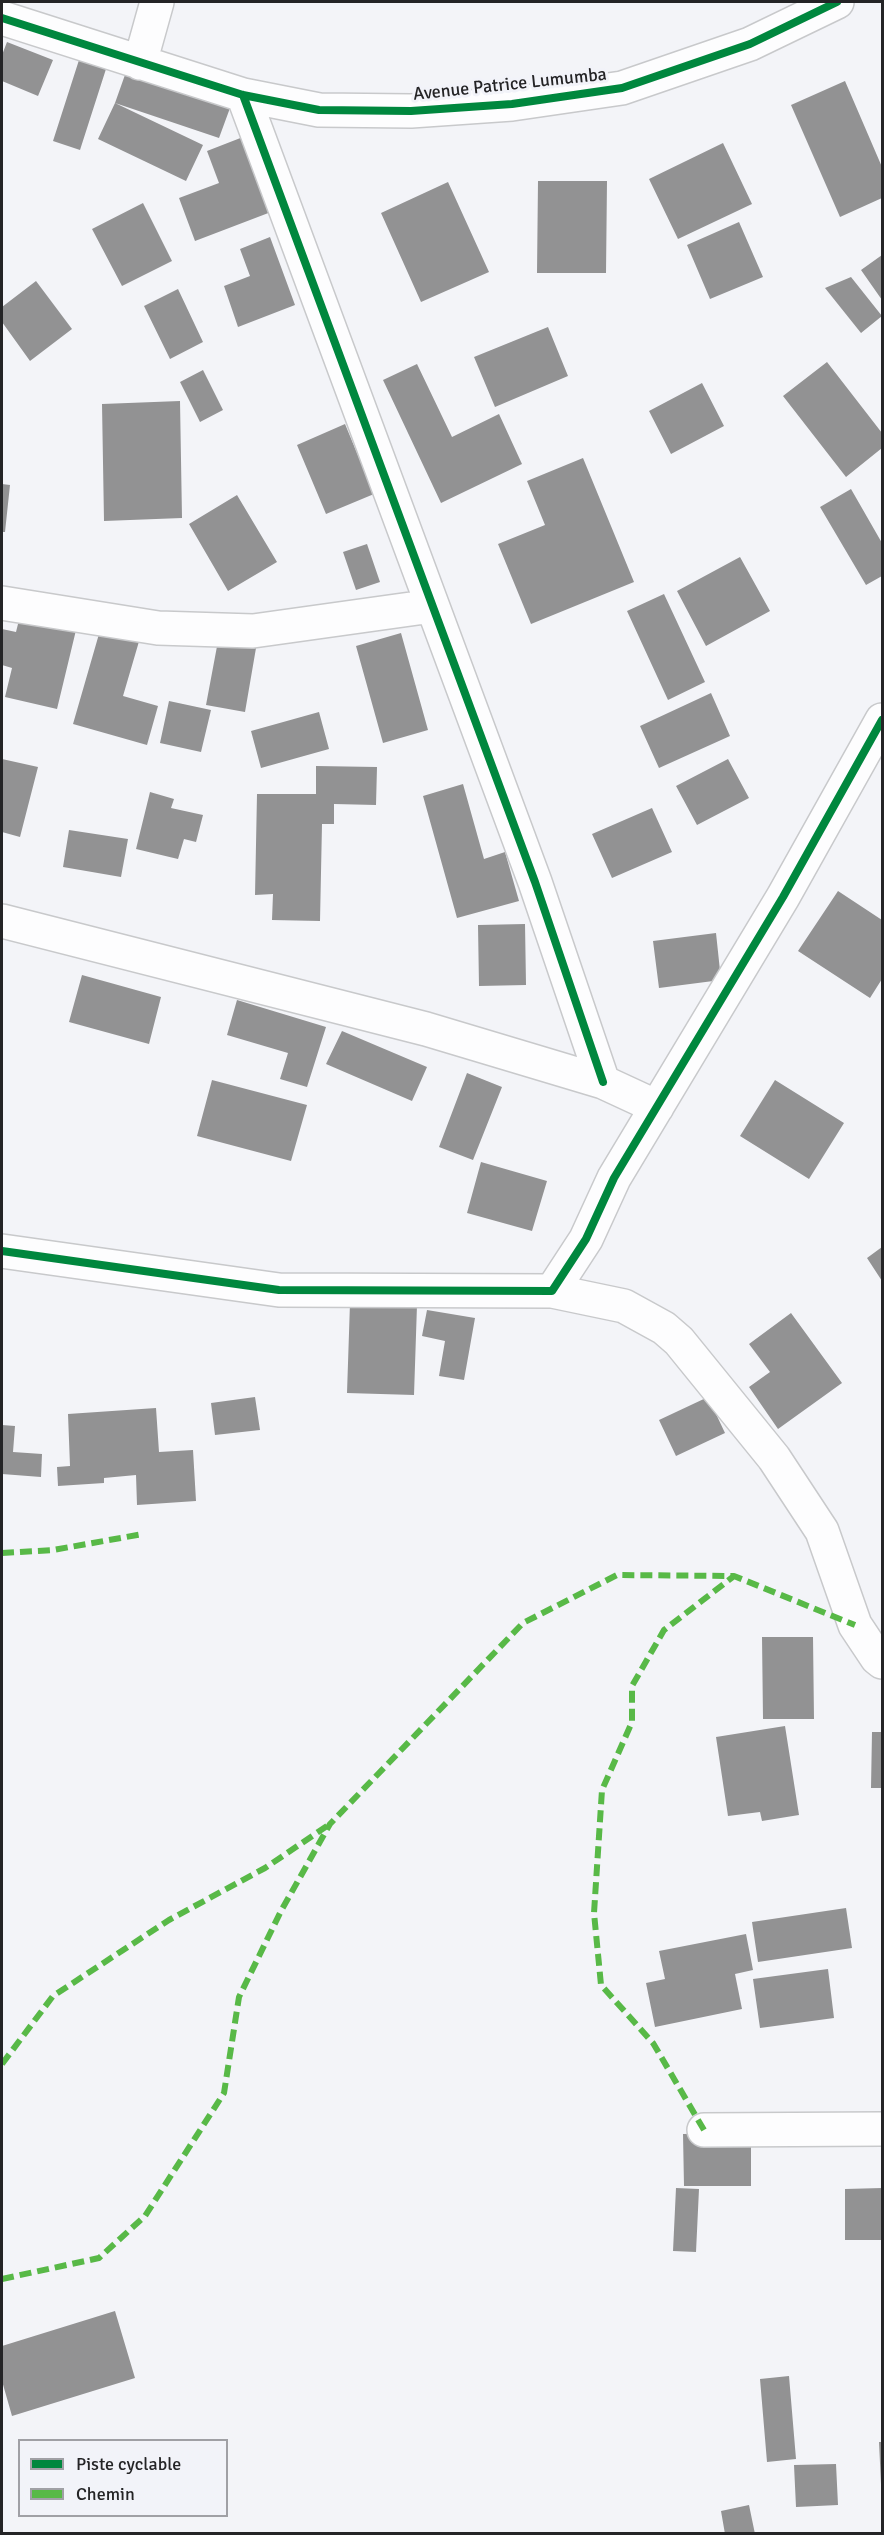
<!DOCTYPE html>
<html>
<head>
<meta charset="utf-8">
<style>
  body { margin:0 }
  #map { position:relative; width:884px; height:2535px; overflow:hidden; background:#f3f4f8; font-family:Signika,sans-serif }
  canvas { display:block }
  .frame { position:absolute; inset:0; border:3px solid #242426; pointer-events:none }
  .legend { position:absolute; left:18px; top:2439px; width:210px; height:78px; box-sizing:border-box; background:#f2f3f9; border:2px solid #a0a0a5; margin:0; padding:8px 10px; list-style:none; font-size:18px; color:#242426 }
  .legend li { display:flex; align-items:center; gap:12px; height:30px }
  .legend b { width:30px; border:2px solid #a0a0a5 }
</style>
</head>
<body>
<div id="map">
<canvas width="884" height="2535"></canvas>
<div class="frame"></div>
<ul class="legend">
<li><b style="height:8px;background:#00873e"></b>Piste cyclable</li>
<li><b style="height:8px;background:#58b947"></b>Chemin</li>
</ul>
</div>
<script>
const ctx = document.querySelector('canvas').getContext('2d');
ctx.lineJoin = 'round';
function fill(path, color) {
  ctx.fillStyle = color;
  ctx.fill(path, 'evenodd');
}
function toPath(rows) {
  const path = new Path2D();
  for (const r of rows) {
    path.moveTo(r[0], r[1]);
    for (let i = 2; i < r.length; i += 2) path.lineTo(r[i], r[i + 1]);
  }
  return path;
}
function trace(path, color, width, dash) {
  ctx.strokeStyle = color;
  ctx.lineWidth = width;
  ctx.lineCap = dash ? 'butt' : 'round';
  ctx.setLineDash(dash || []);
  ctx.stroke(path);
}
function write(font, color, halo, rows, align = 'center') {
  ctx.font = font + ' Signika,sans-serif';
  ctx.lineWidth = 6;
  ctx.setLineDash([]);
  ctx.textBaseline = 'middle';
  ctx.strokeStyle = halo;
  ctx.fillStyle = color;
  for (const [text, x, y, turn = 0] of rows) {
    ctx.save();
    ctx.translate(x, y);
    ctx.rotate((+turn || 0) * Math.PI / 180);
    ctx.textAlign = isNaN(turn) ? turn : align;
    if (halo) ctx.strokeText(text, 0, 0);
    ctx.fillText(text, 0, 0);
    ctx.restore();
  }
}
fill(toPath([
  [7,42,53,60,38,96,2,81,2,55],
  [79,60,106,69,80,150,53,141],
  [126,72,230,108,219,138,115,103],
  [845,81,882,167,882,198,840,217,791,105],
  [115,103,203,145,186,181,98,139],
  [243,137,271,212,195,241,179,198,219,183,207,151],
  [723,143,752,204,678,239,649,179],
  [538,181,607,181,606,273,537,273],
  [448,182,489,272,421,302,381,213],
  [143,203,172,261,122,286,92,229],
  [739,222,763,277,710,299,687,245],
  [270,237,295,305,238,327,224,286,250,276,240,249],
  [882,255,882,300,861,270],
  [851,277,882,316,861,333,825,288],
  [36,281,72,329,30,361,2,322,2,307],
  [178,289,203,342,170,359,144,306],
  [548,327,568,376,495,407,474,357],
  [827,362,882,433,882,448,846,477,783,396],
  [417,364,452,437,499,414,522,464,441,503,383,380],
  [203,370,223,410,200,422,180,382],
  [702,383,724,426,671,454,649,411],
  [180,401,182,518,104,521,102,404],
  [345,424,374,494,326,514,297,445],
  [583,458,634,582,531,624,498,544,545,525,527,481],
  [2,484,10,485,5,532,2,532],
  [851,489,882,543,882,576,866,585,820,507],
  [237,495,277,562,228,591,189,524],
  [367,544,380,582,356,590,343,552],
  [740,557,770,611,706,646,677,591],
  [664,594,705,682,668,700,627,611],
  [21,612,77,626,57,709,5,697,12,668,2,665,2,629,16,632],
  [101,627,140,638,123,696,158,706,147,745,73,724],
  [401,633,428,730,383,743,356,646],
  [218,641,256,648,245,712,206,705],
  [711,693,730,736,659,768,640,726],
  [169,701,211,710,201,752,160,743],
  [319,712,329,749,261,768,251,731],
  [2,759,38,767,20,837,2,832],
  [728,759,749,798,697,825,676,786],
  [316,766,377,767,376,805,334,804,334,824,322,824,320,921,272,920,273,894,255,895,257,794,316,794],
  [463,784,484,859,505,852,519,901,457,918,423,796],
  [150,792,174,799,171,808,203,815,196,842,184,839,178,859,136,849],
  [652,808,672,852,612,878,592,834],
  [69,830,128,839,121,877,63,867],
  [838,891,882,920,882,979,870,998,798,951],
  [525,924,526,985,479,986,478,925],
  [716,933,721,980,659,988,653,941],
  [82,975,161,997,149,1044,69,1022],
  [237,1000,326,1027,307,1087,280,1079,288,1053,227,1035],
  [342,1031,427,1067,412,1101,326,1064],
  [467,1073,502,1087,473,1160,439,1147],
  [212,1080,307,1105,291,1161,197,1136],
  [775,1080,844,1123,809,1179,740,1136],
  [481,1162,547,1181,532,1231,467,1213],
  [882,1247,882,1281,867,1258],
  [350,1303,417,1305,414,1395,347,1393],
  [427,1310,475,1318,464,1380,439,1376,445,1341,422,1336],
  [791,1313,842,1383,778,1429,749,1387,770,1372,749,1344],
  [255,1397,260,1430,215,1435,211,1403],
  [708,1397,725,1433,676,1456,659,1420],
  [156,1408,159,1452,193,1450,196,1501,137,1505,136,1475,104,1478,104,1483,58,1486,57,1467,70,1466,68,1414],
  [2,1425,15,1426,13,1452,42,1454,41,1477,2,1474],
  [762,1637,813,1637,814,1719,763,1719],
  [785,1726,799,1815,762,1821,760,1812,728,1816,716,1737],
  [872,1732,882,1732,882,1788,871,1788],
  [846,1908,852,1948,758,1962,752,1922],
  [746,1934,753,1970,735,1974,742,2009,655,2027,646,1983,665,1979,659,1951],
  [828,1969,834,2018,760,2028,753,1979],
  [751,2133,751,2186,684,2186,683,2134],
  [676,2188,699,2189,696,2252,673,2251],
  [882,2188,882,2240,845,2240,845,2189],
  [115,2311,135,2378,12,2416,2,2381,2,2346],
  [789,2376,796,2459,767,2462,760,2379],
  [879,2442,882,2442,882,2484,881,2484],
  [836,2464,838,2505,796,2507,794,2465],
  [749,2505,755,2534,725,2534,721,2511]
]), '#929293');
const minor = toPath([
  [2,18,243,95,319,110,411,111,512,104,622,88,750,44,837,2],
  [140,63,157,2],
  [243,95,535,882,603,1082],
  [2,603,158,628,253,631,432,606],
  [2,921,426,1029,603,1082,657,1107],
  [2,1251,279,1290,552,1291,586,1239,614,1178,783,897,882,720],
  [552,1291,624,1306,664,1328,679,1341,774,1458,822,1531,855,1625,877,1658,882,1662],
  [704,2130,882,2129]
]);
trace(minor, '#c8c9cb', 36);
trace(minor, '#fdfdfe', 33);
trace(toPath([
  [2,1553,53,1550,143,1534],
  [2,2064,53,1996,169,1920,265,1868,327,1826],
  [704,2130,653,2043,601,1985,594,1913,602,1790,632,1722,632,1686,664,1630,734,1576],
  [2,2279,99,2258,145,2216,224,2093,239,1997,281,1911,330,1824,523,1623,617,1575,734,1576,855,1625]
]), '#58b947', 6, [12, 6]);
trace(toPath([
  [2,18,243,95,319,110,411,111,512,104,622,88,750,44,837,2],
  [243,95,535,882,603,1082],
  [2,1251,279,1290,552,1291,586,1239,614,1178,783,897,882,720]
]), '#00873e', 8);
write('18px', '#242426', '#f2f3f9', [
  ["Avenue Patrice Lumumba",510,85,-6]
]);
</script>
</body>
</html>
